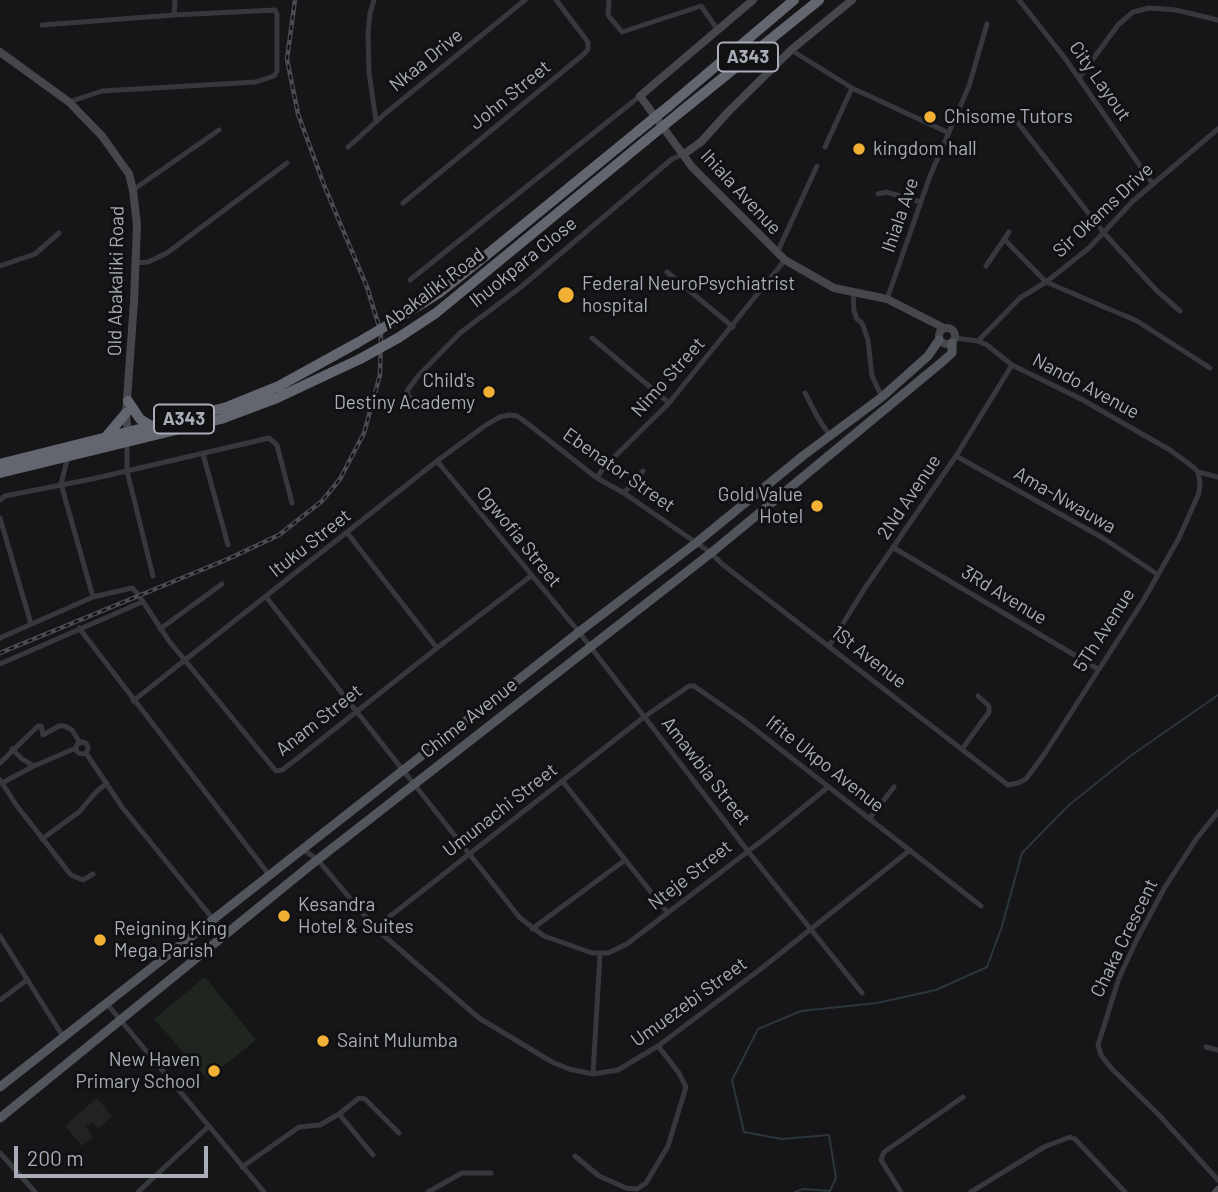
<!DOCTYPE html>
<html>
<head>
<meta charset="utf-8">
<style>
  body { margin:0 }
  #map { position:relative; width:1218px; height:1192px; overflow:hidden; background:#161618; font-family:Barlow,sans-serif }
  canvas { display:block }
  .scale { position:absolute; left:14px; top:1146px; width:194px; height:32px; box-sizing:border-box; border:4px solid #a8adb8; border-top:0; padding-left:9px; font-size:21px; line-height:24px; white-space:nowrap; color:#a8adb8; -webkit-text-stroke:5px #111113; paint-order:stroke }
</style>
</head>
<body>
<div id="map">
<canvas width="1218" height="1192"></canvas>
<div class="scale">200 m</div>
</div>
<script>
const ctx = document.querySelector('canvas').getContext('2d');
ctx.lineJoin = 'round';
function fill(path, color) {
  ctx.fillStyle = color;
  ctx.fill(path, 'evenodd');
}
function toPath(rows) {
  const path = new Path2D();
  for (const r of rows) {
    if (r.length === 3) {
      path.moveTo(r[0] + r[2], r[1]);
      path.arc(r[0], r[1], r[2], 0, 2 * Math.PI);
      continue;
    }
    path.moveTo(r[0], r[1]);
    for (let i = 2; i < r.length; i += 2) path.lineTo(r[i], r[i + 1]);
  }
  return path;
}
function trace(path, color, width, dash) {
  ctx.strokeStyle = color;
  ctx.lineWidth = width;
  ctx.lineCap = dash ? 'butt' : 'round';
  ctx.setLineDash(dash || []);
  ctx.stroke(path);
}
function write(font, color, halo, rows, align = 'center') {
  ctx.font = font + ' Barlow,sans-serif';
  ctx.lineWidth = 6;
  ctx.setLineDash([]);
  ctx.textBaseline = 'middle';
  ctx.strokeStyle = halo;
  ctx.fillStyle = color;
  for (const [text, x, y, turn = 0] of rows) {
    ctx.save();
    ctx.translate(x, y);
    ctx.rotate((+turn || 0) * Math.PI / 180);
    ctx.textAlign = isNaN(turn) ? turn : align;
    if (halo) ctx.strokeText(text, 0, 0);
    ctx.fillText(text, 0, 0);
    ctx.restore();
  }
}
fill(toPath([
  [97,1098,112,1116,98,1129,92,1122,86,1127,93,1137,82,1146,65,1126]
]), '#222225');
fill(toPath([
  [205,977,256,1040,207,1079,154,1019]
]), '#1e261f');
trace(toPath([
  [795,1192,803,1189,830,1191,836,1178,829,1135,782,1139,744,1132,732,1080,758,1029,801,1011,877,1003,936,990,987,967,1002,926,1022,853,1069,805,1129,757,1218,695]
]), '#2c353c', 2);
trace(toPath([
  [374,0,370,13,368,33,369,72,376,121],
  [609,0,608,15,622,32,701,6,718,30],
  [1019,0,1064,57,1152,183],
  [42,25,174,15],
  [791,50,852,88,949,133],
  [1079,78,1118,25,1133,12,1149,8,1176,10,1218,20],
  [69,102,102,91,256,82,274,76,277,71,277,14,275,10,174,15,175,0],
  [1018,123,1104,233,1156,290,1180,311],
  [348,147,387,112,525,0],
  [825,147,852,88],
  [133,190,219,130],
  [878,194,886,192,921,202],
  [403,203,584,54,588,49,588,42,556,0],
  [1004,239,1046,282,1137,321,1210,368],
  [777,253,817,166],
  [136,263,148,262,167,253,287,163],
  [0,266,35,254,59,233],
  [986,266,1009,232],
  [667,272,733,327],
  [410,280,640,96],
  [853,293,854,311,857,319,862,323,868,340,872,376,882,397],
  [887,299,930,176,969,86,987,24],
  [592,338,669,403],
  [978,341,1020,298,1046,282,1089,248,1133,201,1218,129],
  [805,393,818,418,830,436],
  [420,407,408,395,407,391,418,376,460,333,521,287,672,159,684,154],
  [127,442,127,471,153,576],
  [203,454,228,545],
  [68,456,61,484,93,597],
  [956,456,1103,538,1157,574],
  [437,461,579,632,747,850,862,993],
  [1198,472,1218,477],
  [597,478,604,467,669,403,785,260],
  [624,493,643,471],
  [0,500,5,496,92,479,269,438,277,445,292,503],
  [0,518,31,624],
  [348,534,437,648],
  [894,548,1098,669],
  [266,597,520,918,544,936,592,953,608,953,627,944,772,833,828,787],
  [79,628,270,876],
  [160,629,222,584],
  [0,638,93,597,132,588,138,594,169,641,276,771,282,770,298,758,437,648,531,576],
  [829,646,865,588,956,456,1012,365],
  [0,664,142,602],
  [133,701,437,461,486,425,500,417,509,415,517,416,523,420,597,478,624,493,711,553,722,564,1008,785,1018,783,1026,779,1045,753,1143,601,1179,538,1199,493,1200,483,1198,472,1192,466,1170,450,1081,399,1012,365,987,345,978,341,955,338],
  [82,748,6],
  [12,749,22,759,34,766],
  [962,749,989,712,989,706,978,696],
  [86,753,122,807,213,919],
  [0,763,38,726,41,726,43,735,59,726,65,726,72,730,80,743],
  [0,780,17,806,71,875,83,880,93,874],
  [563,782,667,912],
  [2,783,34,766,76,748],
  [1218,812,1197,838,1165,887,1136,941,1119,978,1098,1045,1101,1055,1112,1069,1159,1115,1218,1180],
  [869,819,894,787],
  [42,839,79,812,96,792,107,783],
  [304,850,318,860,375,928,479,1018,552,1062,569,1069,593,1074,618,1070,658,1046,762,968,910,850],
  [375,928,644,717,689,686,694,686,743,720,981,906],
  [532,929,625,860],
  [0,936,64,1038],
  [0,1000,27,980],
  [107,1004,264,1192],
  [1206,1047,1218,1050],
  [593,1074,600,955],
  [339,1114,373,1155],
  [0,1153,35,1192],
  [575,1156,599,1176,626,1188,637,1189,646,1183,668,1146,686,1087,679,1073,658,1046],
  [242,1167,299,1127,320,1125,339,1114,359,1098,365,1099,399,1133],
  [138,1192,209,1126],
  [428,1192,462,1173,491,1173],
  [901,1192,881,1160,884,1152,963,1097],
  [971,1192,1044,1147,1070,1137,1075,1139,1125,1192]
]), '#37383d', 5);
trace(toPath([
  [753,0,640,96,692,167,785,260,834,288,887,299,944,328],
  [0,52,69,102,102,136,129,174,133,190,137,225,134,302,126,413,128,435],
  [684,154,701,142,728,112,791,50,852,0],
  [947,336,8],
  [1216,1192,1218,1190]
]), '#45474d', 8);
trace(toPath([
  [0,1087,579,632,696,543,804,455,882,397,928,356,939,340],
  [0,1118,312,864,711,553,942,362,952,353,952,343]
]), '#53555c', 9);
trace(toPath([
  [669,106,794,0],
  [678,114,819,0],
  [391,323,439,293,478,262,637,132],
  [398,338,436,313,645,141],
  [128,401,140,419,153,427],
  [104,439,126,413],
  [0,464,227,407,279,386,357,343],
  [0,473,221,419,277,398,360,359]
]), '#63666e', 10);
const rail = toPath([
  [0,653,228,559,279,535,322,501,340,479,364,433,380,375,381,333,367,287,324,185,298,114,287,59,295,0]
]);
trace(rail, '#4a4c52', 4.5);
trace(rail, '#111113', 2, [5]);
trace(toPath([
  [637,132,669,106],
  [645,141,678,114],
  [357,343,391,323],
  [360,359,398,338]
]), '#63666e', 10);
for (const [x, y, r, color] of [
  [930,117,7,"#f2b134"],
  [859,149,7,"#f2b134"],
  [566,295,9,"#f2b134"],
  [489,392,7,"#f2b134"],
  [817,506,7,"#f2b134"],
  [284,916,7,"#f2b134"],
  [100,940,7,"#f2b134"],
  [323,1041,7,"#f2b134"],
  [214,1071,7,"#f2b134"]
]) {
  const dot = new Path2D();
  dot.arc(x, y, r, 0, 2 * Math.PI);
  ctx.fillStyle = color;
  ctx.fill(dot);
  trace(dot, '#111113', 2.5);
}
for (const [x, y, w] of [
  [748,57,60],
  [184,419,60]
]) {
  const box = new Path2D();
  box.roundRect(x - w / 2, y - 14.5, w, 29, 5);
  ctx.fillStyle = '#111113';
  ctx.fill(box);
  trace(box, '#a8adb8', 2);
}
write('bold 18px', '#a8adb8', null, [
  ["A343",748,57],
  ["A343",184,419]
]);
write('19px', '#a8adb8', '#111113', [
  ["Nkaa Drive",426,60,-39],
  ["City Layout",1100,81,55],
  ["John Street",510,95,-39],
  ["Ihiala Avenue",741,192,47],
  ["Sir Okams Drive",1103,210,-43],
  ["Ihiala Ave",900,215,-71],
  ["Ihuokpara Close",523,262,-39],
  ["Old Abakaliki Road",116,281,-89],
  ["Abakaliki Road",434,288,-37],
  ["Nimo Street",668,377,-48],
  ["Nando Avenue",1086,386,28],
  ["Ebenator Street",619,470,35],
  ["2Nd Avenue",909,497,-56],
  ["Ama-Nwauwa",1065,500,30],
  ["Ogwofia Street",519,537,51],
  ["Ituku Street",310,543,-38],
  ["3Rd Avenue",1004,595,31],
  ["5Th Avenue",1104,630,-57],
  ["1St Avenue",869,657,38],
  ["Chime Avenue",469,718,-38],
  ["Anam Street",319,720,-38],
  ["Ifite Ukpo Avenue",825,764,38],
  ["Amawbia Street",706,771,52],
  ["Umunachi Street",500,810,-38],
  ["Nteje Street",690,875,-38],
  ["Chaka Crescent",1124,938,-64],
  ["Umuezebi Street",689,1002,-36]
]);
write('19px', '#a8adb8', '#111113', [
  ["Chisome Tutors",944,117],
  ["kingdom hall",873,149],
  ["Federal NeuroPsychiatrist",582,284],
  ["hospital",582,306],
  ["Child's",475,381,"right"],
  ["Destiny Academy",475,403,"right"],
  ["Gold Value",803,495,"right"],
  ["Hotel",803,517,"right"],
  ["Kesandra",298,905],
  ["Hotel & Suites",298,927],
  ["Reigning King",114,929],
  ["Mega Parish",114,951],
  ["Saint Mulumba",337,1041],
  ["New Haven",200,1060,"right"],
  ["Primary School",200,1082,"right"]
], 'left');
</script>
</body>
</html>
